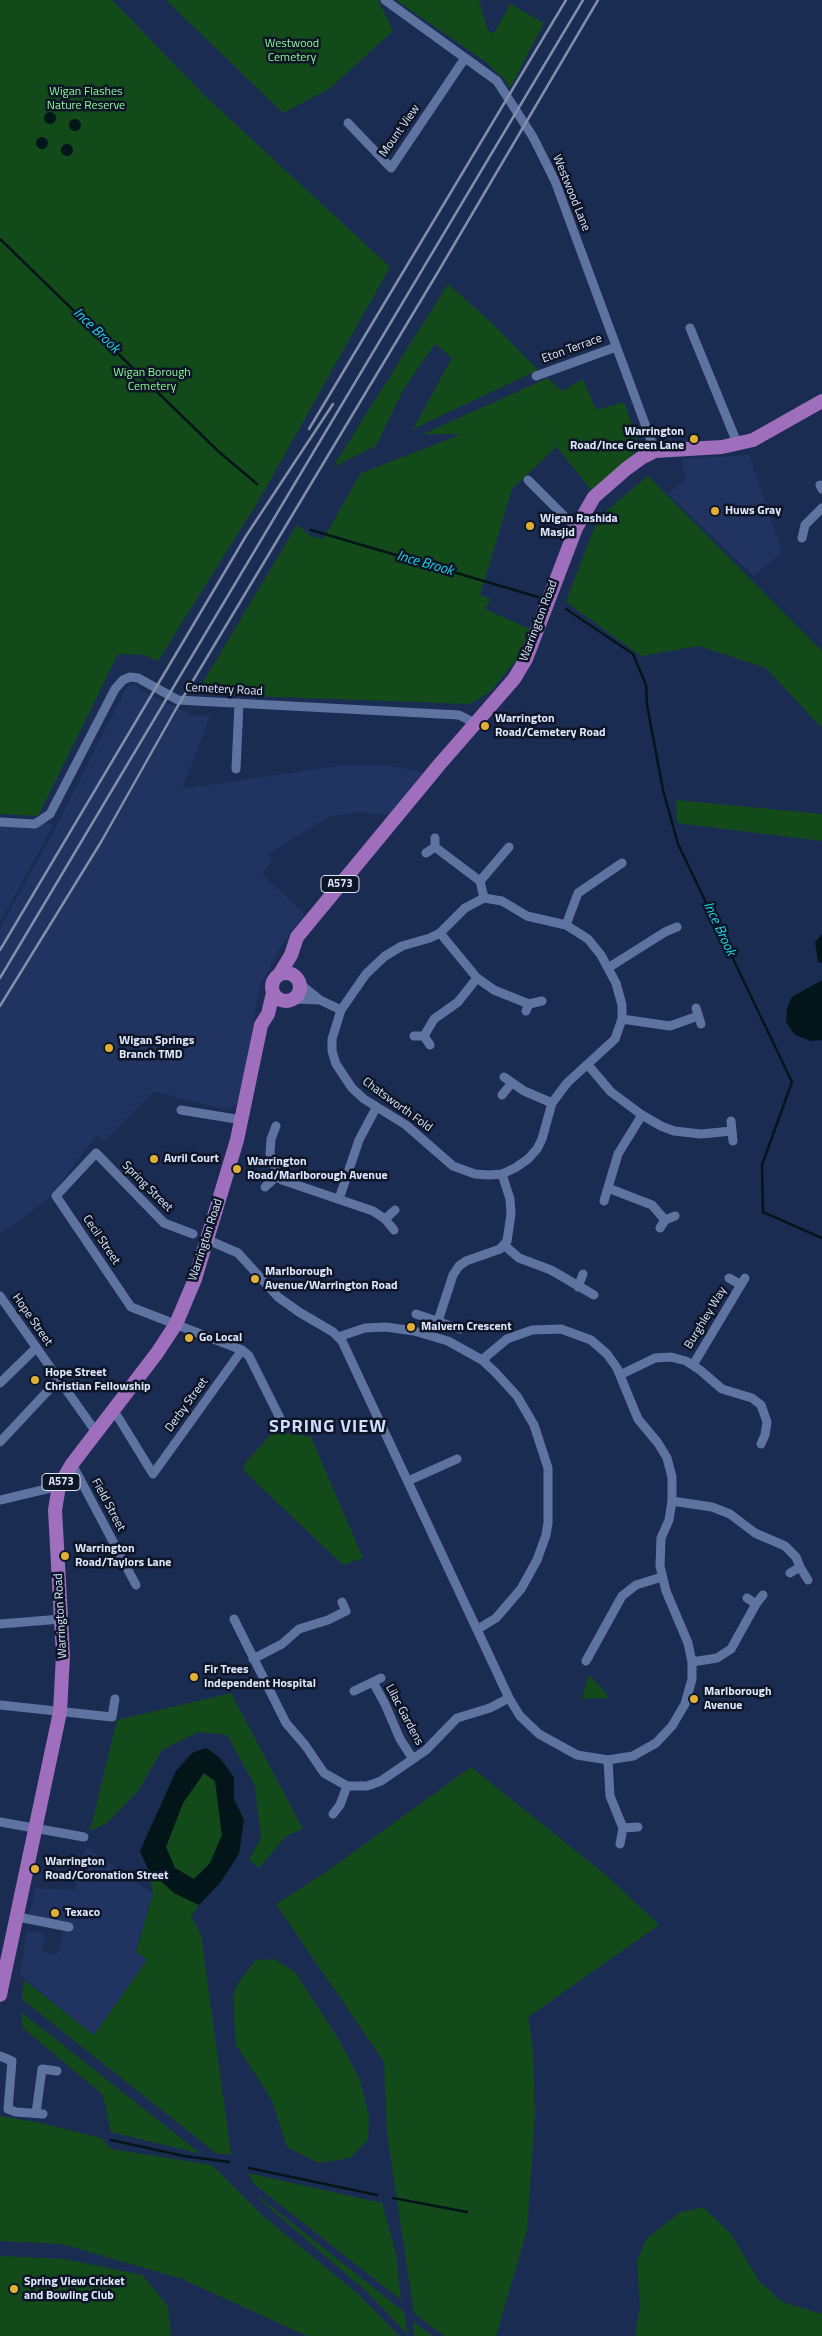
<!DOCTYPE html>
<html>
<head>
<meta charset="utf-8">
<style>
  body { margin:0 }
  canvas { display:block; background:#1b2c53 }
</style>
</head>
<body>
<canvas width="822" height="2336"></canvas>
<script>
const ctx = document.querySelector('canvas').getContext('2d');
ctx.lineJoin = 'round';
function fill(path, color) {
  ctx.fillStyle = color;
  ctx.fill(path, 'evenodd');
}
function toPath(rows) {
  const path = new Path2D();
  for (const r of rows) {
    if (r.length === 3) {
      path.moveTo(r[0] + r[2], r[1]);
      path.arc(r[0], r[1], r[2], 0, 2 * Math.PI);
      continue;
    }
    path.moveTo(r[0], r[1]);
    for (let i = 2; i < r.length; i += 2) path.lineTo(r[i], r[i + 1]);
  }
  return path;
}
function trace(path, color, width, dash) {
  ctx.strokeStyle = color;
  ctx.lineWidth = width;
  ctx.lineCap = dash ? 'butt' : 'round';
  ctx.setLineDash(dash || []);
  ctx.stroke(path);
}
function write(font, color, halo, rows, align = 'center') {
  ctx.font = font + ' "Titillium Web",sans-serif';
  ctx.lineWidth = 5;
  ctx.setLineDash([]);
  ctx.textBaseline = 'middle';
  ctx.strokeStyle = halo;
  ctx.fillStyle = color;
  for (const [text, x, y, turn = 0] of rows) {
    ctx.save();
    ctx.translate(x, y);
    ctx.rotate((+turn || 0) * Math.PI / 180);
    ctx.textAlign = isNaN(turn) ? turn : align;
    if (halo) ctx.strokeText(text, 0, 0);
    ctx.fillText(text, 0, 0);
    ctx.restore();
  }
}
fill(toPath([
  [749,455,782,552,754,576,668,494,686,479,681,459],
  [134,684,148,694,194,716,210,717,182,789,346,765,385,765,423,772,390,815,358,812,328,817,268,854,273,859,262,874,305,914,279,949,259,988,240,1104,222,1109,154,1091,104,1141,97,1135,47,1200,0,1234,0,928,53,833,127,687],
  [0,818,54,824,0,922],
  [86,1847,153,1894,136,1951,147,1959,94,2035,20,1975,27,1931,45,1934,41,1951,56,1955,60,1949,64,1926,28,1917,36,1888,75,1890]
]), '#203361');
fill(toPath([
  [0,0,112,0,205,96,390,267,259,500,158,661,144,655,118,654,38,816,0,814],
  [166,0,378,0,393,31,329,89,283,113],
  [396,0,479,0,487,28,490,33,495,32,510,4,544,23,510,88,504,79,486,62],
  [448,284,492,323,538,370,413,429,452,358,435,344,403,390,376,446,333,467],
  [548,378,562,391,583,379,596,410,624,402,639,444,630,461,592,491,556,446,523,409,556,447,512,489,480,595,491,599,485,609,530,629,517,659,490,692,470,704,196,694,297,525,311,536,323,539,361,473,462,434,423,434],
  [648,476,822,651,822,728,766,668,699,646,641,656,566,602,598,518],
  [676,800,822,814,822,841,677,823],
  [274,1431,311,1437,363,1558,343,1565,243,1470,247,1461],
  [589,1675,607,1694,608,1698,582,1699],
  [231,1693,303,1829,286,1836,259,1868,249,1859,261,1839,255,1786,227,1735,198,1732,162,1750,138,1791,107,1823,90,1831,117,1720],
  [471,1767,607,1876,659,1925,528,2017,533,2048,535,2115,527,2230,496,2336,444,2336,414,2313,387,2133,384,2062,276,1904,326,1872],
  [204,1773,215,1781,222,1835,210,1863,194,1879,175,1868,166,1847,183,1803],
  [148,1869,174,1893,199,1905,191,1917,201,1934,231,2154,217,2154,22,1999,24,1980,94,2035,147,1960,136,1952,153,1894],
  [274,1959,295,1972,339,2040,360,2080,369,2116,368,2140,350,2158,319,2163,287,2147,272,2100,236,2045,233,1997,238,1983,256,1960],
  [21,2012,201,2154,111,2132,103,2095,23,2028],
  [0,2116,41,2123,101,2138,112,2149,212,2165,263,2216,358,2294,399,2336,307,2336,182,2279,62,2244,0,2241],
  [248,2173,382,2203,396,2254,401,2300,254,2184],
  [258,2196,404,2312,408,2335,366,2291,258,2198],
  [703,2207,731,2234,759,2281,782,2302,822,2314,822,2336,635,2336,640,2307,637,2261,647,2238,681,2212],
  [0,2256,65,2259,142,2275,168,2306,171,2336,0,2336],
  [413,2321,432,2336,414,2336]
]), '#134a1a');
fill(toPath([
  [50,118,6],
  [75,125,6],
  [42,143,6],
  [67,150,6],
  [822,934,822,963,818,962,815,942],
  [822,980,822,1040,811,1041,795,1035,786,1022,787,1008,792,997],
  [206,1748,219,1757,234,1777,234,1799,244,1820,239,1854,220,1883,199,1905,174,1893,148,1869,140,1851,176,1771,192,1753],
  [204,1773,215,1781,222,1835,210,1863,194,1879,175,1868,166,1847,183,1803]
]), '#021518');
trace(toPath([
  [0,239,218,451,257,484],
  [311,530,538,597],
  [566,609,633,654,646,685,647,705,663,790,678,844,792,1082,762,1165,763,1212,822,1238],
  [111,2140,184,2156,229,2162],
  [249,2168,377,2195],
  [393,2198,467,2212]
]), '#021518', 2.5);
trace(toPath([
  [385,0,497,81,533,137,555,181,655,451],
  [348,123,391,168,465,58],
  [690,328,738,445],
  [536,376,616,347],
  [528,480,576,528],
  [820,485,822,489],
  [802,538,805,525,822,508],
  [236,769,239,703],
  [0,822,35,824,50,814,115,689,123,680,130,677,138,678,178,700,459,715,475,723],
  [435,847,480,881],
  [426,853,435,847,435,838],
  [484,898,502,901,527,916,566,925,588,939,601,955,616,983,622,1005,622,1019,615,1039,567,1083,552,1103,542,1139,537,1149,528,1159,515,1168,502,1174,489,1175,475,1174,453,1166,406,1125,364,1099,352,1088,336,1064,332,1051,332,1039,341,1010,366,974,385,956,402,946,430,938,440,933,465,908,484,898],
  [484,898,480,881,509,847],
  [566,925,578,893,622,863],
  [440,933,477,978,494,990,529,1004],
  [608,968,665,932,677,927],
  [300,984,320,1000,341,1010],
  [294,999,320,1000],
  [696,1008,701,1024],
  [526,1011,529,1004,542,1001],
  [622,1019,670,1026,698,1016],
  [414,1036,424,1036,430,1045],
  [424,1036,434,1019,458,1002,477,978],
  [588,1065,611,1092,642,1115,661,1126,674,1131,701,1134,732,1131],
  [504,1077,524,1091,552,1103],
  [502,1095,511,1084],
  [181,1110,242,1120],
  [731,1121,733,1141],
  [276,1126,271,1139,270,1153,277,1176,282,1180,373,1211,385,1219,394,1230],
  [265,1187,277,1176],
  [608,1188,652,1205,665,1220],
  [339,1199,359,1140,376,1108],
  [604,1201,618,1154,642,1115],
  [385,1219,395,1210],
  [660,1228,665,1220,675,1216],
  [193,1234,164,1223,96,1153,56,1196,131,1307,242,1350,249,1356,281,1420],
  [208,1240,238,1253,278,1297,299,1312,333,1332,342,1341,509,1698,520,1716,539,1734,577,1755,608,1760,633,1756,656,1743,672,1726,685,1704,692,1679,692,1662,688,1643,666,1591,660,1566,661,1538,669,1520,672,1501,672,1477,667,1458,658,1443,638,1419,617,1368,607,1354,591,1340,561,1329,532,1330,507,1339,482,1360],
  [504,1245,519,1258,551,1270,594,1295],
  [729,1278,741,1285],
  [578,1287,583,1274],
  [0,1296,96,1432],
  [416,1314,460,1329],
  [438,1321,453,1275,459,1266,466,1261,500,1249,507,1241,511,1214,510,1199,502,1174],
  [338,1337,365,1328,386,1327,414,1331,448,1341,482,1360,495,1372,517,1396,534,1425,548,1468,548,1523,546,1535,537,1560,521,1589,496,1618,478,1629],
  [693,1365,745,1278],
  [620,1375,655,1358,671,1357,686,1361,700,1370,722,1389,752,1398,761,1405,767,1422,765,1435,761,1444],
  [0,1383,36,1348],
  [112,1412,118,1417,153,1474,242,1350],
  [0,1442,58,1380],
  [72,1464,136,1585],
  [408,1481,457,1459],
  [0,1500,59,1486],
  [672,1501,712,1507,730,1514,755,1533,785,1546,796,1557,800,1567],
  [790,1573,800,1567,808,1580],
  [756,1604,763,1595],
  [234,1619,286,1723,305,1745,324,1773,347,1786,367,1786,381,1781,426,1750,457,1718,490,1708,509,1698],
  [0,1624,61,1619],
  [253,1659,282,1644,299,1629,328,1620,346,1611,342,1602],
  [586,1661,622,1596,636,1585,662,1577],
  [692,1662,717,1658,731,1649,756,1604,747,1598],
  [373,1682,385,1704,400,1739,413,1759],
  [354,1691,381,1678],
  [0,1705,112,1717,115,1699],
  [608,1760,610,1796,623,1828],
  [333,1814,340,1805,347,1786],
  [0,1822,84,1837],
  [620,1844,623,1828,638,1827],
  [18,1917,69,1927],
  [0,2056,12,2061,8,2109,16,2112,43,2114],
  [36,2113,42,2069,57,2071]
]), '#5f73a1', 9);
trace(toPath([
  [286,987,14],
  [279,975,291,955,297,937,439,765,514,679,526,659,576,528,594,497,626,469,641,458,655,451,722,447,753,440,822,401],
  [0,1995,60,1712,63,1655,55,1510,59,1486,72,1464,157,1353,176,1324,195,1279,237,1140,261,1025,268,1014,273,993]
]), '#9f6ebd', 14);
trace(toPath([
  [309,429,566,0],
  [0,950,246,536,333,404],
  [0,978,583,0],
  [0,1006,101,842,176,709,438,272,598,0]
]), '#818fac', 2.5);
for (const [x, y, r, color] of [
  [694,439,5,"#e1af34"],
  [715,511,5,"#e1af34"],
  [530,526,5,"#e1af34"],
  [485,726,5,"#e1af34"],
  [109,1048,5,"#e1af34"],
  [154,1159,5,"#e1af34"],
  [237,1169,5,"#e1af34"],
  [255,1279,5,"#e1af34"],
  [411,1327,5,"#e1af34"],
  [189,1338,5,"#e1af34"],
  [35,1380,5,"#e1af34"],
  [65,1556,5,"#e1af34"],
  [194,1677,5,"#e1af34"],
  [694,1699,5,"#e1af34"],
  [35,1869,5,"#e1af34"],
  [55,1913,5,"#e1af34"],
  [14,2289,5,"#e1af34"]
]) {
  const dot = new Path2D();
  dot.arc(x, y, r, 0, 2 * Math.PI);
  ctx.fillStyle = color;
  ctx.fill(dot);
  trace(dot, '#0e1527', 2);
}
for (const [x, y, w] of [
  [340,884,38],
  [61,1482,38]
]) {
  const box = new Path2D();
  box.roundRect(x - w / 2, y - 8.5, w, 17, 4);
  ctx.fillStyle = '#0e1527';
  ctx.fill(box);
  trace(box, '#dde7fc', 1);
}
write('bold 11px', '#dde7fc', null, [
  ["A573",340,884],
  ["A573",61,1482]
]);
write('12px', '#8ffa95', '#0e1527', [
  ["Westwood",292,44],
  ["Cemetery",292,58],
  ["Wigan Flashes",86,92],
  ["Nature Reserve",86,106],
  ["Wigan Borough",152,373],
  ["Cemetery",152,387]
]);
write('12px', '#dde7fc', '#0e1527', [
  ["Mount View",400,131,-55],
  ["Westwood Lane",571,193,68],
  ["Eton Terrace",572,349,-20],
  ["Warrington Road",539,621,-69],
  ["Cemetery Road",224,690,3],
  ["Chatsworth Fold",397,1105,36],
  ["Spring Street",147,1187,45],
  ["Cecil Street",101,1240,56],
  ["Warrington Road",206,1240,-72],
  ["Burghley Way",706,1318,-59],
  ["Hope Street",32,1320,55],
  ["Derby Street",187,1405,-54],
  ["Field Street",108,1505,62],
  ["Warrington Road",61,1616,-93],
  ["Lilac Gardens",404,1715,62]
]);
write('bold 12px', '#dde7fc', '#0e1527', [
  ["Warrington",684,432,"right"],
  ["Road/Ince Green Lane",684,446,"right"],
  ["Huws Gray",725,511],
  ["Wigan Rashida",540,519],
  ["Masjid",540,533],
  ["Warrington",495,719],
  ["Road/Cemetery Road",495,733],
  ["Wigan Springs",119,1041],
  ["Branch TMD",119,1055],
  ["Avril Court",164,1159],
  ["Warrington",247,1162],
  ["Road/Marlborough Avenue",247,1176],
  ["Marlborough",265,1272],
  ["Avenue/Warrington Road",265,1286],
  ["Malvern Crescent",421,1327],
  ["Go Local",199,1338],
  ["Hope Street",45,1373],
  ["Christian Fellowship",45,1387],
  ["Warrington",75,1549],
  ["Road/Taylors Lane",75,1563],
  ["Fir Trees",204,1670],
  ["Independent Hospital",204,1684],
  ["Marlborough",704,1692],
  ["Avenue",704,1706],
  ["Warrington",45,1862],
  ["Road/Coronation Street",45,1876],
  ["Texaco",65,1913],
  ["Spring View Cricket",24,2282],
  ["and Bowling Club",24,2296]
], 'left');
write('italic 14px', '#1bd8e9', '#0e1527', [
  ["Ince Brook",96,331,44],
  ["Ince Brook",425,564,16],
  ["Ince Brook",719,929,65]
]);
ctx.letterSpacing = '1px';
write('bold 18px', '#cfdefd', '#0e1527', [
  ["SPRING VIEW",328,1428]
]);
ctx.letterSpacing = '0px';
</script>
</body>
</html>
